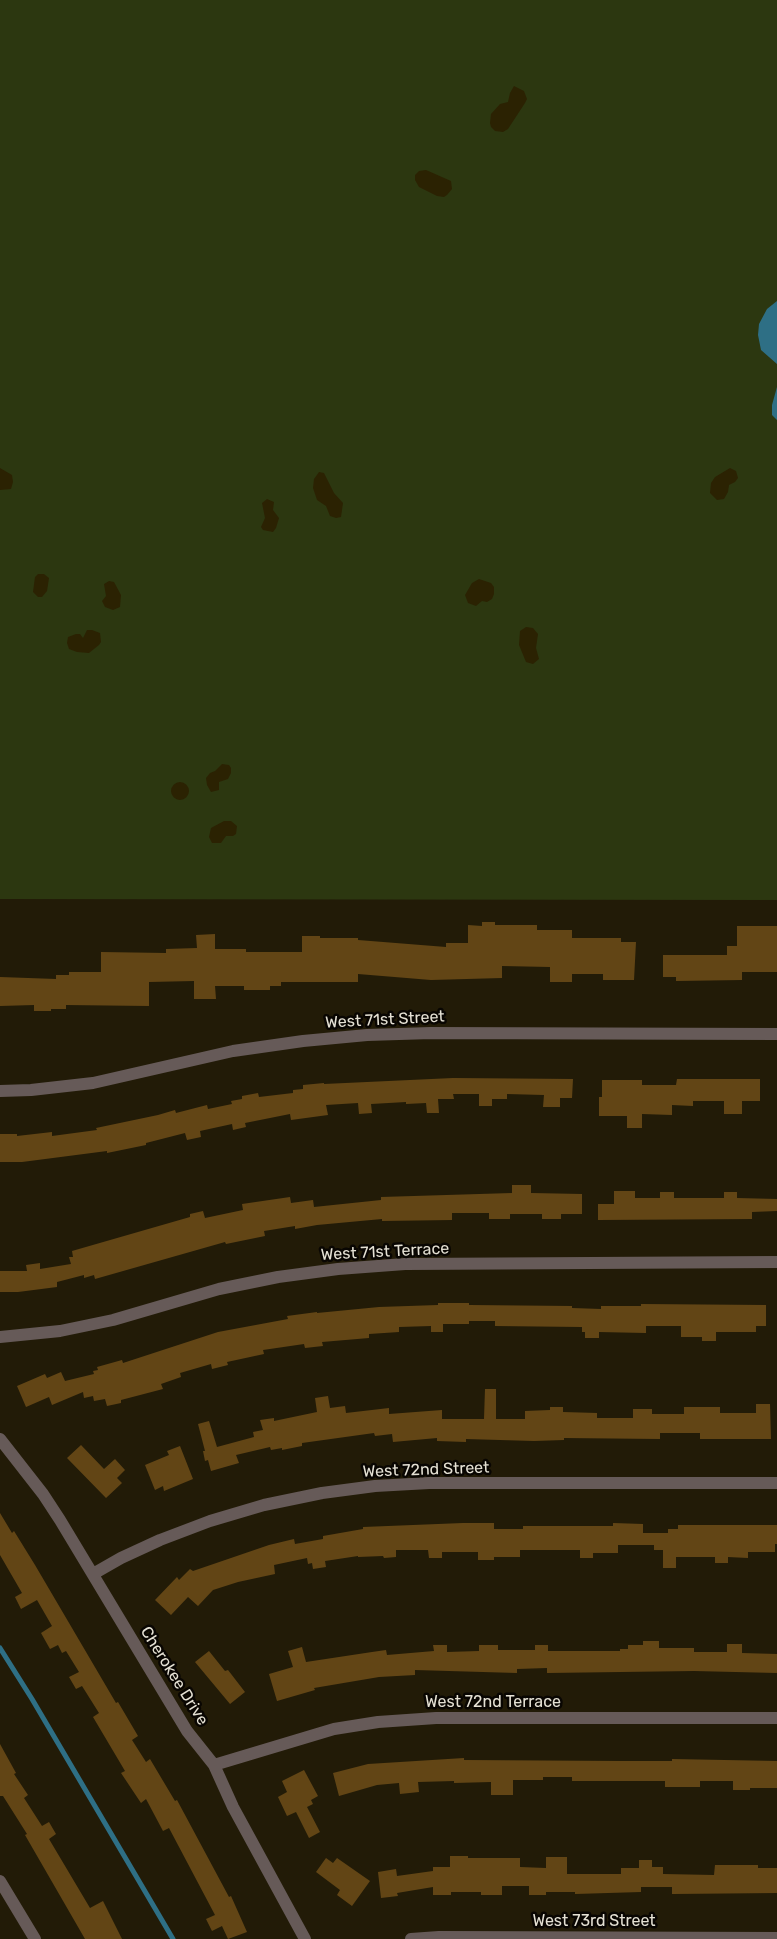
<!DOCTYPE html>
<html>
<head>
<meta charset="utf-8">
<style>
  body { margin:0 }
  canvas { display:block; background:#221b07 }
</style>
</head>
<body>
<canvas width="777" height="1939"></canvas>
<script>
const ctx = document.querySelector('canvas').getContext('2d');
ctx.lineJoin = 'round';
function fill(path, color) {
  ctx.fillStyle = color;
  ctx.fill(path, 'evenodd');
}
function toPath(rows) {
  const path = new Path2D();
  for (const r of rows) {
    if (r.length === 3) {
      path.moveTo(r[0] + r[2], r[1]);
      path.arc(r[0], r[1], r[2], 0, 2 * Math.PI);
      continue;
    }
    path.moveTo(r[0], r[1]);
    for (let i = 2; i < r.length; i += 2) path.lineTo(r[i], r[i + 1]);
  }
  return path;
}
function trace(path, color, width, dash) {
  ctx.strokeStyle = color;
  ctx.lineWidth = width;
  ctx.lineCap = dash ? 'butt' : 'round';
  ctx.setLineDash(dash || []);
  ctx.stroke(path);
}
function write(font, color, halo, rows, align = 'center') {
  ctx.font = font + ' Rubik,sans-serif';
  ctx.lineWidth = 5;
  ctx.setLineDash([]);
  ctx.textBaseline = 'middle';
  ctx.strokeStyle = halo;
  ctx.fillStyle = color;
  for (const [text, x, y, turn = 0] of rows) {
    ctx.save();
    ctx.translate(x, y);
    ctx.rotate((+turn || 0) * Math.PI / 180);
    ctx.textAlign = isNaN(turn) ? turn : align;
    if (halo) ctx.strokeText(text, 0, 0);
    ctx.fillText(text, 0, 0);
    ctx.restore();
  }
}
fill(toPath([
  [0,0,777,0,777,900,0,899]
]), '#2c3710');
fill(toPath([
  [514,86,524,91,527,99,525,103,508,129,503,132,495,131,491,127,490,123,491,114,500,104,508,102,510,93],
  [426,170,451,181,452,189,447,195,444,197,437,196,419,187,415,180,415,175,419,171],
  [0,468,12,475,13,482,11,489,0,490],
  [730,468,736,471,738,478,735,482,729,485,728,492,724,499,717,500,710,493,711,483,715,477],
  [319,472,324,473,334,493,343,503,341,517,336,518,330,516,326,506,317,500,313,488,314,479],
  [267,499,274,502,273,510,279,518,276,528,273,532,263,530,261,527,265,518,262,503],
  [38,574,44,574,49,578,47,591,42,597,38,597,33,592,35,577],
  [479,579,491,583,494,587,494,594,492,599,487,602,482,601,476,606,468,603,465,595,472,583],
  [109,581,114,582,121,595,120,607,113,610,105,607,102,601,106,596,104,584],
  [526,627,533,628,538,634,536,648,539,659,533,664,526,662,519,645,520,631],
  [87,630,92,630,100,633,101,642,99,645,89,653,77,652,69,649,67,643,68,637,76,634,80,634,83,638],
  [222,764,229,765,231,768,231,773,228,779,219,782,219,790,211,792,207,785,206,778,210,773,215,771],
  [180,791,9],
  [224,821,231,821,237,826,236,834,233,836,226,836,221,843,212,843,209,837,211,828]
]), '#2b2202');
fill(toPath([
  [777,301,777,364,761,350,758,335,759,324,767,309],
  [777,387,777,420,772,415,772,405]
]), '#2e6f85');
trace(toPath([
  [0,1648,32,1699,173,1939]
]), '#2e6f85', 5);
fill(toPath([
  [482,922,495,922,495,925,537,925,537,930,572,930,572,938,621,938,621,942,636,942,634,980,603,980,603,974,572,974,572,982,550,982,550,967,502,966,502,978,431,980,358,974,358,982,281,982,281,986,270,986,270,990,244,990,244,986,215,986,216,999,194,999,194,981,149,982,149,1006,66,1005,66,1009,51,1009,51,1011,34,1011,34,1005,0,1006,0,977,56,979,56,975,69,975,69,972,101,972,101,952,166,953,166,949,197,948,196,935,215,934,215,949,246,949,246,952,302,952,302,936,320,936,320,938,358,938,358,940,446,947,446,943,468,943,468,925,482,926],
  [737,926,777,926,777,972,742,972,742,980,676,981,676,977,663,977,663,955,727,955,727,946,737,946],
  [453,1078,573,1079,572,1098,560,1098,560,1107,543,1107,544,1095,507,1094,507,1099,492,1099,492,1106,479,1106,479,1094,453,1094,454,1099,438,1099,439,1113,427,1113,426,1103,406,1104,406,1102,371,1104,372,1113,359,1114,358,1103,326,1105,328,1115,291,1120,290,1114,245,1123,246,1127,233,1130,232,1124,200,1131,201,1137,187,1140,185,1133,146,1143,146,1145,107,1153,107,1151,22,1162,0,1162,0,1134,17,1134,17,1136,52,1132,52,1136,97,1130,96,1128,158,1115,175,1110,176,1113,207,1105,208,1109,232,1104,231,1101,242,1099,242,1096,258,1093,259,1097,293,1093,293,1090,303,1089,303,1085,324,1083,324,1084],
  [677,1079,760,1079,760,1101,742,1101,742,1114,724,1114,724,1101,693,1101,693,1106,672,1105,672,1115,642,1114,642,1128,627,1128,627,1116,599,1116,599,1097,602,1097,602,1080,642,1080,642,1085,676,1085],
  [512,1185,531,1185,531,1193,582,1194,582,1214,561,1214,561,1219,542,1219,542,1214,510,1214,510,1219,489,1219,489,1213,452,1213,452,1220,382,1221,382,1219,317,1225,295,1229,295,1226,264,1231,265,1236,226,1244,225,1242,95,1279,94,1275,84,1278,84,1275,57,1282,57,1287,18,1292,0,1292,0,1271,27,1271,26,1265,40,1263,40,1269,71,1264,69,1257,73,1257,72,1251,190,1217,190,1214,203,1211,205,1218,243,1210,242,1204,290,1197,291,1203,313,1200,314,1207,381,1200,381,1197,512,1193],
  [614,1191,635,1191,635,1198,660,1198,660,1192,674,1192,674,1198,724,1198,724,1192,737,1192,737,1198,777,1199,777,1211,752,1212,752,1219,598,1220,598,1204,614,1204],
  [438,1303,469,1303,469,1305,572,1306,572,1308,601,1309,601,1306,641,1306,641,1304,766,1305,766,1326,756,1326,756,1332,716,1332,716,1341,702,1341,702,1337,681,1337,681,1326,646,1326,646,1333,599,1332,599,1338,585,1338,585,1332,582,1332,582,1327,495,1326,495,1321,469,1321,469,1324,443,1324,443,1332,431,1332,431,1326,399,1327,399,1332,369,1334,369,1338,322,1342,323,1346,305,1348,304,1344,263,1350,264,1354,227,1362,228,1365,212,1369,211,1364,180,1373,181,1377,161,1384,163,1389,121,1400,121,1403,107,1406,105,1399,94,1401,93,1396,84,1398,83,1392,52,1405,49,1397,26,1407,17,1386,45,1374,47,1378,61,1372,65,1381,94,1374,93,1371,98,1370,97,1367,122,1360,123,1363,218,1332,288,1319,287,1316,317,1312,317,1313,379,1307,438,1305],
  [485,1389,496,1389,496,1419,525,1419,525,1411,550,1410,550,1407,563,1407,563,1412,597,1413,597,1418,633,1418,633,1409,652,1409,652,1414,684,1414,684,1407,720,1407,720,1413,756,1413,756,1404,770,1404,771,1439,700,1439,700,1433,660,1433,660,1439,564,1438,564,1440,534,1441,466,1439,466,1442,437,1441,437,1438,393,1442,392,1434,375,1436,374,1433,302,1443,302,1446,282,1450,282,1448,271,1450,270,1447,236,1455,239,1463,211,1471,208,1460,205,1461,203,1451,205,1451,198,1424,209,1421,217,1447,254,1437,253,1432,263,1430,260,1420,274,1418,274,1421,317,1412,315,1398,328,1396,330,1408,345,1406,346,1413,389,1408,389,1414,442,1410,442,1419,484,1419],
  [81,1445,104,1469,115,1459,125,1470,117,1478,122,1483,106,1498,67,1458],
  [180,1446,193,1479,164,1491,163,1486,155,1490,145,1465,169,1455,167,1451],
  [0,1513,12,1533,14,1531,35,1565,116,1703,118,1702,138,1736,132,1740,146,1762,150,1759,175,1801,177,1800,229,1897,231,1896,247,1932,228,1939,222,1926,212,1931,206,1919,215,1915,169,1828,163,1831,146,1799,141,1803,121,1773,125,1771,93,1717,99,1713,82,1686,76,1689,69,1677,79,1672,66,1651,62,1653,58,1645,50,1649,41,1633,52,1626,37,1600,21,1609,15,1597,22,1593,0,1555],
  [463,1523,494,1523,494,1529,523,1529,523,1526,613,1526,613,1523,643,1524,643,1533,668,1533,668,1529,678,1529,678,1525,777,1525,777,1544,775,1544,775,1552,748,1552,748,1558,728,1557,728,1563,715,1563,715,1557,676,1557,676,1568,663,1568,663,1550,654,1550,654,1545,618,1545,618,1553,593,1553,593,1558,580,1558,580,1550,520,1550,520,1557,494,1557,494,1560,478,1560,478,1552,442,1552,442,1558,429,1558,428,1550,396,1550,396,1557,384,1558,383,1556,358,1557,358,1556,325,1561,326,1567,313,1569,312,1563,308,1564,307,1558,274,1565,275,1574,238,1582,213,1590,198,1606,188,1597,171,1615,155,1600,177,1577,179,1580,190,1569,193,1571,269,1545,294,1539,295,1544,323,1539,323,1536,363,1529,363,1527],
  [643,1641,659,1641,659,1648,694,1648,694,1652,727,1652,727,1644,742,1644,742,1653,777,1654,777,1673,694,1671,547,1673,547,1668,517,1669,517,1673,415,1670,415,1675,379,1677,314,1688,315,1690,277,1701,269,1674,293,1667,288,1651,302,1647,306,1662,372,1652,386,1650,387,1655,434,1651,433,1645,447,1645,447,1652,479,1651,479,1645,498,1645,498,1650,535,1650,535,1645,548,1645,548,1651,620,1651,620,1649,628,1649,628,1645,643,1645],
  [209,1651,225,1671,228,1670,245,1692,230,1704,195,1662],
  [0,1744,16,1773,14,1774,28,1795,24,1798,42,1826,49,1822,56,1834,49,1839,90,1908,103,1901,122,1939,85,1939,25,1835,27,1834,3,1796,0,1796],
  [464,1758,464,1760,620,1761,672,1761,672,1759,777,1761,777,1788,750,1788,750,1790,733,1790,733,1781,700,1781,700,1787,665,1787,665,1781,572,1781,572,1777,543,1777,543,1780,513,1780,513,1795,491,1795,491,1782,454,1783,454,1781,418,1782,419,1792,400,1794,399,1783,377,1785,339,1796,333,1773,368,1764],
  [304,1770,318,1796,311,1800,313,1804,307,1807,320,1832,309,1838,296,1812,287,1816,278,1797,287,1792,282,1781],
  [450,1856,468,1856,468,1858,520,1858,520,1867,546,1868,546,1857,567,1857,567,1874,621,1874,621,1868,639,1868,639,1860,652,1860,652,1867,663,1867,663,1874,714,1875,715,1865,758,1865,758,1868,777,1868,777,1893,672,1894,672,1887,641,1887,641,1892,575,1894,575,1892,546,1892,546,1895,529,1895,529,1886,502,1886,502,1895,481,1895,481,1892,451,1892,451,1895,433,1895,433,1887,397,1893,398,1896,381,1898,378,1872,396,1869,397,1876,433,1871,433,1867,450,1867],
  [326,1858,333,1863,337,1858,370,1881,352,1906,337,1895,340,1890,316,1872]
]), '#624515');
trace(toPath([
  [0,1091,31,1090,93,1083,233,1051,303,1041,367,1035,431,1033,777,1034],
  [0,1337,60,1331,113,1320,219,1289,278,1277,338,1269,405,1264,777,1262],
  [0,1439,43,1494,60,1520,187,1731,214,1765,233,1807,305,1939],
  [93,1574,121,1558,160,1540,210,1521,264,1505,322,1493,375,1486,429,1483,777,1483],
  [214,1765,334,1729,378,1722,436,1718,777,1718],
  [0,1881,35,1939],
  [411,1939,439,1937,777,1938]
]), '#665a58', 12);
write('16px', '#e5e1d4', '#090602', [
  ["West 71st Street",385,1020,-3],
  ["West 71st Terrace",385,1252,-3],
  ["West 72nd Street",426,1470,-2],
  ["Cherokee Drive",174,1676,58],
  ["West 72nd Terrace",493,1702],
  ["West 73rd Street",594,1921]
]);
</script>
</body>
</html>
